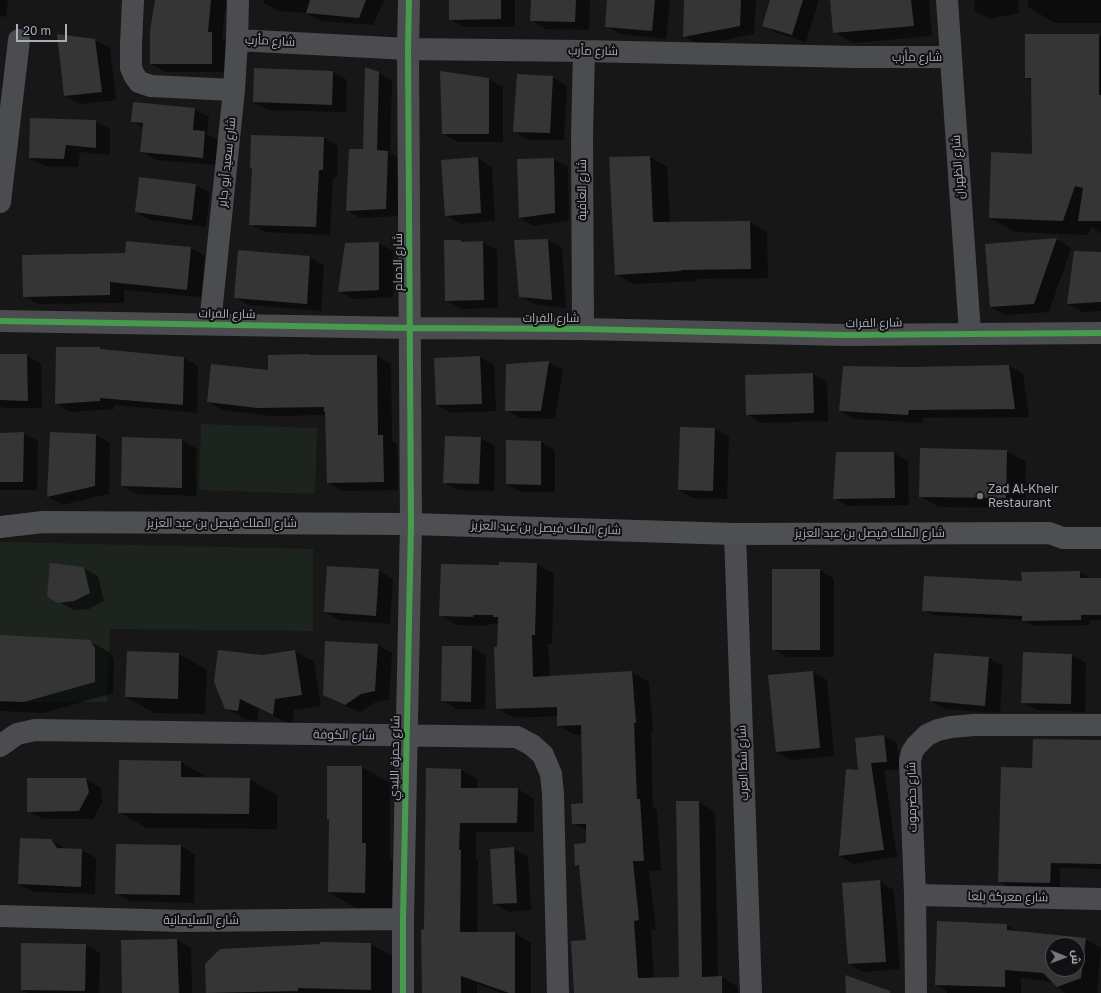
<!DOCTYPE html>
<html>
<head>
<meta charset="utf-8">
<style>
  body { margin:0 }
  #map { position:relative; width:1101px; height:993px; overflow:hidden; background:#171717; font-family:"Golos Text",Cairo,sans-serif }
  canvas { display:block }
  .north { position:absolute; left:1045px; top:937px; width:40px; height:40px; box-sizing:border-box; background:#111113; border:1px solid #4d4f55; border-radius:50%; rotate:91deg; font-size:11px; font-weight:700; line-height:16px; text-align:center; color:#a8adb8 }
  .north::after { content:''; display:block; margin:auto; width:14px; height:18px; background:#757880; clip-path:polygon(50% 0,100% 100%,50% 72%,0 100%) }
  .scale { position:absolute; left:16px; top:24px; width:51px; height:18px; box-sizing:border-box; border:2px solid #a8adb8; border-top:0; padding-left:5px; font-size:12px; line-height:14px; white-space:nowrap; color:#a8adb8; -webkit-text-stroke:3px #111113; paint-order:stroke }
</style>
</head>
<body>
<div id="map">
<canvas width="1101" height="993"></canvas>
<div class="north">ش</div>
<div class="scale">20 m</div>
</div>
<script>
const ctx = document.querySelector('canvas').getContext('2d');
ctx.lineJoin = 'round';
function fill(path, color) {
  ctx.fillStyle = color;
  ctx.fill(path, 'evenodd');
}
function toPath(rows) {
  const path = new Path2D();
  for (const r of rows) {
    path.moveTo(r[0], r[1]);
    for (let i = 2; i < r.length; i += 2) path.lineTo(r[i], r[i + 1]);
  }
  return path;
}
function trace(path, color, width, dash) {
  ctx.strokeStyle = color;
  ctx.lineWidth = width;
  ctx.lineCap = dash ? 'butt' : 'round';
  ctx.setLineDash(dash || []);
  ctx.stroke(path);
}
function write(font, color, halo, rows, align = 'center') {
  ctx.font = font + ' "Golos Text",Cairo,sans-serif';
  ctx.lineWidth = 4;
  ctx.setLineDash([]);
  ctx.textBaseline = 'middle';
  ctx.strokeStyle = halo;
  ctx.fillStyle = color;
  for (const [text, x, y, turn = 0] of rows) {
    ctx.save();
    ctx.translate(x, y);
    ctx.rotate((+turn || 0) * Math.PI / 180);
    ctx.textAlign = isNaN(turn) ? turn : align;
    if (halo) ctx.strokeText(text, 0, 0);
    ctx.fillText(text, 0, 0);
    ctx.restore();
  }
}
fill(toPath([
  [201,424,317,428,315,494,199,490],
  [0,542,313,549,313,631,110,629,107,702,0,702]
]), '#1d241e');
fill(toPath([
  [0,0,8,0,6,17,0,16],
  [156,0,226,0,222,39,226,41,226,72,166,72,151,64],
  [264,0,384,0,373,25,321,21,307,13,278,11,264,3],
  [450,0,515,0,515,27,464,27,450,19],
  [532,0,590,0,589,30,546,29,531,20],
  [610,0,670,0,666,39,620,34,606,26],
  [685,0,756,0,754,34,698,45,684,36],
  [771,0,819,0,806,42,777,33,763,25],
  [831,0,929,0,932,36,853,43,834,32],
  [974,0,1018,0,1019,13,989,19,975,11],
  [1028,0,1101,0,1101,23,1055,23,1028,7],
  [1098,35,1101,37,1101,233,1091,227,1088,235,1015,232,990,218,1033,155,1032,82,1026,78],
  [58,36,95,40,110,48,116,100,80,104,65,96],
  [255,69,333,72,347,80,346,112,268,110,254,102],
  [378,73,392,80,390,153,400,159,399,216,360,218,347,210,364,151],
  [552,77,567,86,564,140,528,140,514,131],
  [488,79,503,87,503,142,458,142,443,134],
  [194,109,209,117,207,134,219,141,217,165,156,160,142,151,144,128,132,121],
  [96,121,110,129,110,155,80,152,78,167,45,166,30,158],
  [324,138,338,146,337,178,333,177,330,235,265,232,250,224,253,169,251,168],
  [650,157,667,167,670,223,750,222,767,232,768,278,698,279,698,281,633,284,616,274],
  [477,158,492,167,495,221,460,224,446,215],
  [554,159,568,167,569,220,534,226,520,218,518,160],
  [140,178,196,185,210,193,206,227,150,220,136,212],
  [1057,239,1071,248,1049,312,1005,315,991,307,986,245],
  [548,240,562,248,566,308,534,304,520,296],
  [460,241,463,243,483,242,497,250,498,308,461,309,446,300],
  [379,243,394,251,393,297,353,299,339,291,346,244],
  [191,248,205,256,201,297,124,290,124,303,38,304,24,296,126,254],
  [1101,253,1101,311,1082,312,1068,304],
  [310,257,324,266,321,311,249,305,235,297],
  [99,348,103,350,184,358,198,366,197,413,114,405,114,409,70,412,56,403],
  [0,355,26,355,41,364,42,408,3,408,0,406],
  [377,356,391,364,392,441,397,444,398,490,342,491,328,482,327,415,272,416,222,410,208,402,269,372],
  [480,357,494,365,496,411,451,413,437,405],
  [549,362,563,370,555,419,520,418,506,410,507,365],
  [1009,366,1023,374,1029,417,923,418,923,423,855,419,840,411,911,368],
  [813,374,827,382,828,421,761,423,747,414],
  [681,428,715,429,729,437,727,499,693,498,679,490],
  [24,433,38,441,37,490,0,490,0,434],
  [51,433,96,435,110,443,109,494,62,505,48,497],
  [123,438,182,440,197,449,196,496,137,494,122,486],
  [480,438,495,446,494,491,459,490,444,482],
  [507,441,541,442,555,450,555,492,521,492,507,484],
  [1007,451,1026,462,1025,508,939,507,920,496],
  [894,453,908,461,909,505,848,506,834,498],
  [537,564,554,574,552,644,548,644,550,677,632,672,649,682,653,732,651,732,653,808,657,810,661,870,649,871,656,930,651,930,654,979,680,978,699,802,715,812,718,977,722,977,738,987,738,993,575,993,587,941,580,867,576,865,588,844,587,831,573,823,584,804,582,735,575,735,558,725,558,716,514,718,497,708,498,624,489,624,489,626,457,625,440,615,500,566],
  [84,568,98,576,104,601,89,609,74,610,48,597],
  [378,570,393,579,390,624,339,620,325,612],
  [820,570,834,579,834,657,787,657,773,649],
  [1080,572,1089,578,1089,579,1101,579,1101,620,1090,620,1090,625,1033,626,1023,620,933,615,923,610,1023,582],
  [0,636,89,641,109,652,114,659,113,693,44,713,0,711],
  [377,645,392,653,389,699,376,702,360,712,338,703,324,694],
  [472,647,486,656,485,709,456,709,442,700],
  [295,651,314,662,321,706,294,710,292,725,259,709,257,721,245,719,226,708,262,656],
  [128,652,179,654,207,670,205,714,154,713,126,697],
  [1024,653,1072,655,1086,663,1085,712,1037,710,1022,702],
  [935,654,989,658,1003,666,1000,713,945,709,931,701],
  [813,672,827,680,834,756,791,760,776,752],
  [884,736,897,743,900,769,884,771,897,857,853,864,840,856,860,771],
  [1101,741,1101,869,1060,868,1060,888,1008,887,999,881,1033,769],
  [181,762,208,778,249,779,277,795,277,829,147,828,119,812],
  [362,767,390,783,390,857,393,860,392,909,356,908,329,892,330,820,328,818],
  [461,770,477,779,477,789,518,789,534,799,534,832,476,832,476,859,478,861,477,933,515,933,531,943,531,993,501,993,477,984,477,993,423,993,425,930],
  [85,779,100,787,103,801,93,819,43,819,28,811],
  [51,840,66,849,82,850,96,858,95,894,34,892,19,884],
  [117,845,181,846,195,855,194,903,130,901,116,893],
  [513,848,528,857,531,910,508,912,494,903],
  [879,881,894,890,900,969,863,972,849,964],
  [1007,925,1019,932,1085,939,1101,948,1097,993,1065,993,1053,982,1021,978,1021,993,947,993,947,991,936,985],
  [1053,945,1077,945,1077,969,1053,969],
  [177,940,191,948,192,993,126,993],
  [371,944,393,956,393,993,207,993,206,964],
  [86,945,100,953,99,993,28,993,22,990]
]), '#0007');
fill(toPath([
  [155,0,211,0,208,32,212,32,212,64,150,64,150,31],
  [310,0,366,0,359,18,306,13],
  [449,0,501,0,501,19,449,20],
  [531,0,576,0,575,22,530,21],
  [607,0,655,0,652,31,605,27],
  [684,0,741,0,740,26,683,37],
  [770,0,803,0,792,35,762,26],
  [830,0,911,0,914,26,833,33],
  [57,34,95,39,102,92,64,96],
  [1025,34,1099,34,1099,95,1101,95,1101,221,1078,221,1083,188,1075,186,1063,221,989,218,991,152,1032,154,1031,78,1025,78],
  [365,67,379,72,377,150,388,151,386,209,346,211,349,149,363,149],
  [254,68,333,71,332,105,253,102],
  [440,71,489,78,489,134,442,134],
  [517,74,553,76,550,133,513,132],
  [133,102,195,108,193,130,205,131,203,158,140,152,143,123,131,122],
  [30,118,96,120,96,148,66,145,64,159,29,158],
  [251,135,324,137,323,170,319,170,316,227,249,225,252,168,250,168],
  [650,156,653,222,750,221,751,269,681,270,681,271,615,275,609,157],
  [478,157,481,213,445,216,441,160],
  [554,158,555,213,519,218,517,159],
  [139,177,196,184,192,220,135,212],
  [1057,238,1034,304,990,307,985,244],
  [548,239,552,300,519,297,514,240],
  [444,240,461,240,461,242,483,241,484,300,445,301],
  [126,241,191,247,187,290,110,282,110,295,23,297,22,255,125,253],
  [379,242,379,290,338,292,345,243],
  [238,250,310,256,307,304,234,298],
  [1074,251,1101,252,1101,302,1067,304],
  [56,347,100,347,100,349,184,357,183,405,100,398,100,401,55,404],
  [0,354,27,354,28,401,0,400],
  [310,354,310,355,377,355,378,435,383,435,384,482,327,483,325,412,324,412,324,407,257,408,207,402,211,364,268,370,268,355],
  [480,356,482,404,436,405,434,358],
  [549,361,541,411,505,411,506,364],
  [1009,365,1015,409,909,410,908,415,839,411,843,366,911,367],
  [813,373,814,413,746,415,745,375],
  [680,427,715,428,713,491,678,490],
  [24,432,23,482,0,482,0,433],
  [50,432,96,434,95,486,47,497],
  [445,436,481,437,479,484,443,483],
  [122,437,182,439,182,488,121,486],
  [506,440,541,441,541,485,506,484],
  [920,448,1007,450,1006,498,919,497],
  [836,452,894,452,895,498,833,499],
  [499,562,537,563,535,635,532,635,533,677,632,671,636,723,634,723,637,799,640,799,644,861,633,861,639,920,634,921,638,978,679,977,676,801,699,801,702,977,722,976,722,993,574,993,571,941,586,940,579,865,575,866,574,844,586,843,586,824,572,824,571,804,583,803,581,725,557,726,557,707,496,709,494,647,497,647,498,617,493,617,493,615,473,615,473,617,439,616,441,564,499,565],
  [50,563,84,567,90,593,74,601,58,603,47,597],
  [327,566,379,569,376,616,324,612],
  [772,569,820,569,820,650,772,650],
  [1080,571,1080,578,1101,578,1101,615,1081,615,1081,620,1022,621,1022,616,922,611,924,576,1022,581,1021,572],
  [0,635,90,640,95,648,95,682,24,702,0,701],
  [325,641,378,644,375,691,361,694,345,705,323,695],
  [442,646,472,646,471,702,441,701],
  [218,650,262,655,295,650,302,695,275,699,273,715,240,699,238,711,225,709,214,682],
  [127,651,179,653,178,699,125,697],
  [1023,652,1072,654,1071,704,1021,703],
  [934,653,989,657,985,706,930,701],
  [813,671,820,748,776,752,768,675],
  [884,735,887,762,871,763,884,850,839,856,846,769,858,770,855,738],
  [1033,739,1101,740,1101,864,1051,863,1050,883,998,882,1001,767,1032,768],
  [119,760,181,761,181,777,250,778,249,814,118,813],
  [327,766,362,766,362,843,366,843,365,893,328,892,329,819,327,819],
  [426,768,461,769,461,788,518,788,517,823,460,823,459,850,461,850,460,932,515,932,515,993,509,993,461,976,461,993,422,993,421,930,424,929],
  [27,778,86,778,89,792,79,811,27,812],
  [20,838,51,839,57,848,82,849,81,887,18,884],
  [116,844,181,845,180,895,115,894],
  [514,847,517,903,493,904,490,849],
  [880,880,886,962,848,964,842,883],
  [937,921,1007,924,1007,930,1086,938,1081,978,1057,987,1043,973,1005,970,1005,987,935,985],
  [1053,945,1077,945,1077,969,1053,969],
  [177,939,179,993,122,993,121,940],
  [320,942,371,943,371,990,298,988,298,991,206,993,205,964,220,949,320,944],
  [21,943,86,944,85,991,21,990],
  [845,975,890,991,890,993,846,993]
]), '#353536');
trace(toPath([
  [133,0,131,45,131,68,134,75,139,82,151,86,234,90],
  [947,0,970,333],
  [237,40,408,49,584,51,856,57,950,57],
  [0,202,19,40],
  [0,321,410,328,583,329,844,335,1101,333],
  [210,324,234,90,237,40,238,0],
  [583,329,582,136,584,51],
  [735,534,751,993],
  [0,746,17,734,35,730,517,737,532,745,543,755,551,774,553,794,558,993],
  [915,895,1101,899],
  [0,916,183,921,403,919],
  [403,993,403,919,411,524,408,49,409,0],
  [916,993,915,895,910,761,912,752,916,746,927,735,938,730,951,727,974,725,1101,725]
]), '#4b4c50', 22);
trace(toPath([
  [0,527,43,522,411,524,735,534,1049,533,1063,538,1101,538]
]), '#4d4f52', 22);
trace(toPath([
  [0,321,410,328,583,329,844,335,1101,333],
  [403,993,403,919,411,524,408,49,409,0]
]), '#469c4c', 6);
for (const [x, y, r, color] of [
  [980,496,4,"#757880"]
]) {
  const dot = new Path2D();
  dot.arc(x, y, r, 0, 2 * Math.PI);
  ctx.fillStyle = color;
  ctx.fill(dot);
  trace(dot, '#111113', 1.5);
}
write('12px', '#a8adb8', '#111113', [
  ["شارع مأرب",270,41,3],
  ["شارع مأرب",593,51,1],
  ["شارع مأرب",917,57],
  ["شارع سعيد أبو جابر",227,162,-84],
  ["شارع الظهران",958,167,-94],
  ["شارع العافية",582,190,-90],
  ["شارع الدمام",398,262,-90],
  ["شارع الفرات",227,314,1],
  ["شارع الفرات",551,318],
  ["شارع الفرات",874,323,-1],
  ["شارع الملك فيصل بن عبد العزيز",222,523],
  ["شارع الملك فيصل بن عبد العزيز",546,528,2],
  ["شارع الملك فيصل بن عبد العزيز",870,533],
  ["شارع الكوفة",344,735,1],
  ["شارع حمزة اللبدي",395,758,-89],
  ["شارع شط العرب",743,763,-92],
  ["شارع حضرموت",912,797,-91],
  ["شارع معركة بلعا",1008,897,1],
  ["شارع السليمانية",201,920]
]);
write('12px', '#a8adb8', '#111113', [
  ["Zad Al-Kheir",988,489],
  ["Restaurant",988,503]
], 'left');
</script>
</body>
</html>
